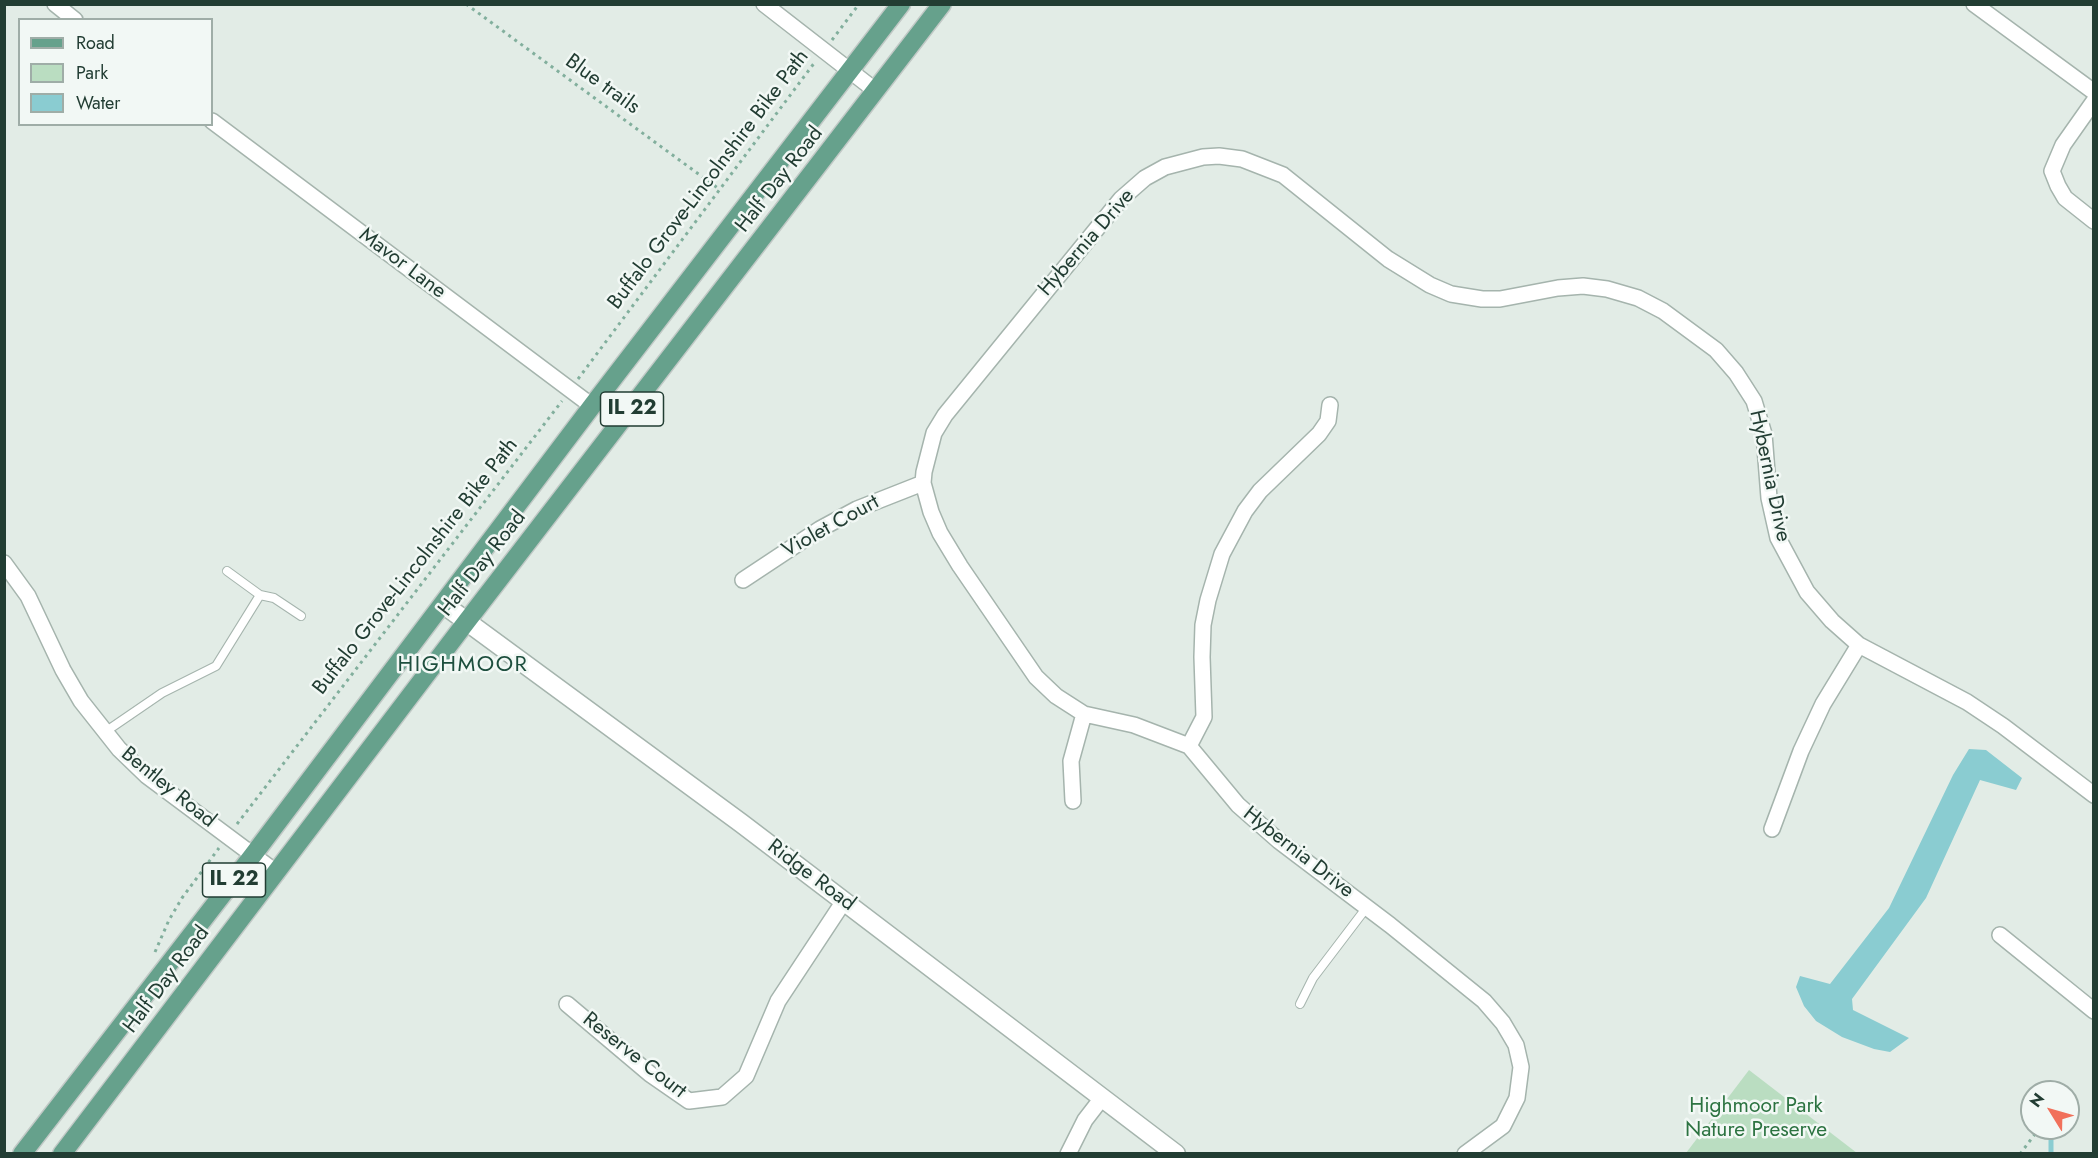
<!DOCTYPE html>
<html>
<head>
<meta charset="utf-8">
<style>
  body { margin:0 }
  #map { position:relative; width:2098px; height:1158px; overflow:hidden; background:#e2ece6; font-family:Jost,sans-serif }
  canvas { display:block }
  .frame { position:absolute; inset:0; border:6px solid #223d33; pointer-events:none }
  .legend { position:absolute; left:18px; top:18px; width:195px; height:108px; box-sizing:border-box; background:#f2f8f5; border:2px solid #9fada7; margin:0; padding:8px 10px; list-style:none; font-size:18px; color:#223d33 }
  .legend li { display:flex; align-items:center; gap:12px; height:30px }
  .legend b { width:30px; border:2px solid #9fada7 }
  .north { position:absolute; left:2020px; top:1080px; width:60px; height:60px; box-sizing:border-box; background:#f2f8f5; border:2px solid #9fada7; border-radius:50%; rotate:307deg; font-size:16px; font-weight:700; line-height:24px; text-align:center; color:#223d33 }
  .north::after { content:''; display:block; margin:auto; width:21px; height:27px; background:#f1715b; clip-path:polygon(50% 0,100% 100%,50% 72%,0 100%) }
</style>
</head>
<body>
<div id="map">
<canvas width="2098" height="1158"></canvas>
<div class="frame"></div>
<ul class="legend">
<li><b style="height:8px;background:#66a18c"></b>Road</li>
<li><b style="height:16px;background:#baddc1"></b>Park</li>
<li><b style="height:16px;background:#8accd1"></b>Water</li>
</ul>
<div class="north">N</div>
</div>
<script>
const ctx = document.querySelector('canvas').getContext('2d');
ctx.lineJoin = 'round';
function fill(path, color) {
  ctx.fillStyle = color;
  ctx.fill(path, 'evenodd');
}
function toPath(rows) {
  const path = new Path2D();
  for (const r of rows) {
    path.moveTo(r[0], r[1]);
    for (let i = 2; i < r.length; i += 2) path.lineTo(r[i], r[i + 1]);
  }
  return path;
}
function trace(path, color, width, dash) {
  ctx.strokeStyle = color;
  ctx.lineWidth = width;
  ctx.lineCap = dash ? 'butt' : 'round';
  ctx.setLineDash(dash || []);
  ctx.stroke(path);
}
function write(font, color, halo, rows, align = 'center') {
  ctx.font = font + ' Jost,sans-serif';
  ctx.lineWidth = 5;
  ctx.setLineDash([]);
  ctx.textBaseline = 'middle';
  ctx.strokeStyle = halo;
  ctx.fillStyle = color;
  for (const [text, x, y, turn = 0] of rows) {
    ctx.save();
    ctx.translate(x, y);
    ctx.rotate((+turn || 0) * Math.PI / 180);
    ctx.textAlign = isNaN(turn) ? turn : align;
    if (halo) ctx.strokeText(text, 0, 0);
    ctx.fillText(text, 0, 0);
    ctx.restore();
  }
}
fill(toPath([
  [1749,1070,1857,1153,1686,1153]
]), '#baddc1');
fill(toPath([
  [1969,749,1986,750,2022,778,2016,790,1980,780,1926,898,1852,999,1853,1010,1909,1038,1890,1052,1874,1049,1842,1037,1816,1021,1804,1006,1796,987,1800,976,1830,984,1889,908,1953,775]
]), '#8accd1');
trace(toPath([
  [2051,1140,2051,1154]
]), '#8accd1', 5);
const service = toPath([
  [227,571,260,595],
  [105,732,162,693,216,666,260,595,274,598,301,616],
  [1300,1004,1313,978,1367,907]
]);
const minor = toPath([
  [55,4,75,20],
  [764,4,876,91],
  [1974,4,2094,92],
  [2094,101,2063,145,2052,171,2058,186,2065,198,2094,221],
  [212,121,592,406],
  [4,563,28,596,63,670,81,701,119,749,147,776,277,873],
  [743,580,820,529,857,509,923,483],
  [1189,746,1204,717,1202,657,1203,625,1208,600,1222,554,1245,511,1260,491,1319,434,1328,421,1330,405],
  [1073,801,1071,761,1084,714],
  [1772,829,1801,751,1823,704,1859,645],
  [2000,935,2094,1011],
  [567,1004,650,1074,689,1101,722,1097,746,1076,778,1001,844,901],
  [1068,1154,1085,1120,1102,1098],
  [1465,1154,1503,1126,1517,1098,1521,1067,1516,1045,1503,1023,1484,1001,1390,925,1279,841,1238,805,1189,746,1134,725,1084,714,1056,696,1036,677,960,566,940,533,931,512,923,483,924,472,934,433,945,415,1121,199,1145,178,1165,167,1203,157,1219,156,1242,159,1283,175,1388,259,1430,285,1451,294,1482,299,1500,299,1558,288,1583,286,1607,289,1638,298,1663,311,1716,350,1736,373,1754,401,1764,434,1769,498,1778,538,1807,592,1832,621,1859,645,1967,702,2003,726,2094,795]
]);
const tertiary = toPath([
  [443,604,741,823,1176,1154]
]);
const primary = toPath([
  [22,1154,253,855,592,406,901,4],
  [62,1154,467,621,942,4]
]);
trace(service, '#a5b4ad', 10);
trace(minor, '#a5b4ad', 18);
trace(tertiary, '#a5b4ad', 21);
trace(primary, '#c1c9c6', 21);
trace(toPath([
  [466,4,719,189],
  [832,40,859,4],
  [578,379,815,62],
  [237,824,562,401],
  [155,952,169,920,182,898,219,848],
  [2020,1154,2035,1134]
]), '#82af9d', 3, [3, 4.5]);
trace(service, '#fff', 8);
trace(minor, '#fff', 15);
trace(tertiary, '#fff', 18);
trace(primary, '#66a18c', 18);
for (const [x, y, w] of [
  [632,409,63],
  [234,880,63]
]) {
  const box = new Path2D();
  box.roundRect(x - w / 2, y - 17, w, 34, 4.5);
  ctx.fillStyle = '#f2f8f5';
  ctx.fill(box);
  trace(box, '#223d33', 1.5);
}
write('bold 20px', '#223d33', null, [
  ["IL 22",632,409],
  ["IL 22",234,880]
]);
write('21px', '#223d33', '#f2f8f5', [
  ["Blue trails",602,85,36],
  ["Buffalo Grove-Lincolnshire Bike Path",709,180,-53],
  ["Half Day Road",780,180,-52],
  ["Hybernia Drive",1087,243,-49],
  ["Mavor Lane",402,264,37],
  ["Hybernia Drive",1769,476,78],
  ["Violet Court",831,527,-29],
  ["Half Day Road",483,564,-52],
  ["Buffalo Grove-Lincolnshire Bike Path",416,567,-52],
  ["Bentley Road",168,788,39],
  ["Hybernia Drive",1298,853,38],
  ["Ridge Road",811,876,37],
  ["Half Day Road",167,980,-53],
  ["Reserve Court",634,1056,38]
]);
write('21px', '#2c7341', '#f2f8f5', [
  ["Highmoor Park",1756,1107],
  ["Nature Preserve",1756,1131]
]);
ctx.letterSpacing = '1.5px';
write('22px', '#1e4f3e', '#f2f8f5', [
  ["HIGHMOOR",463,666]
]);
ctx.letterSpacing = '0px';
</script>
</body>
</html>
